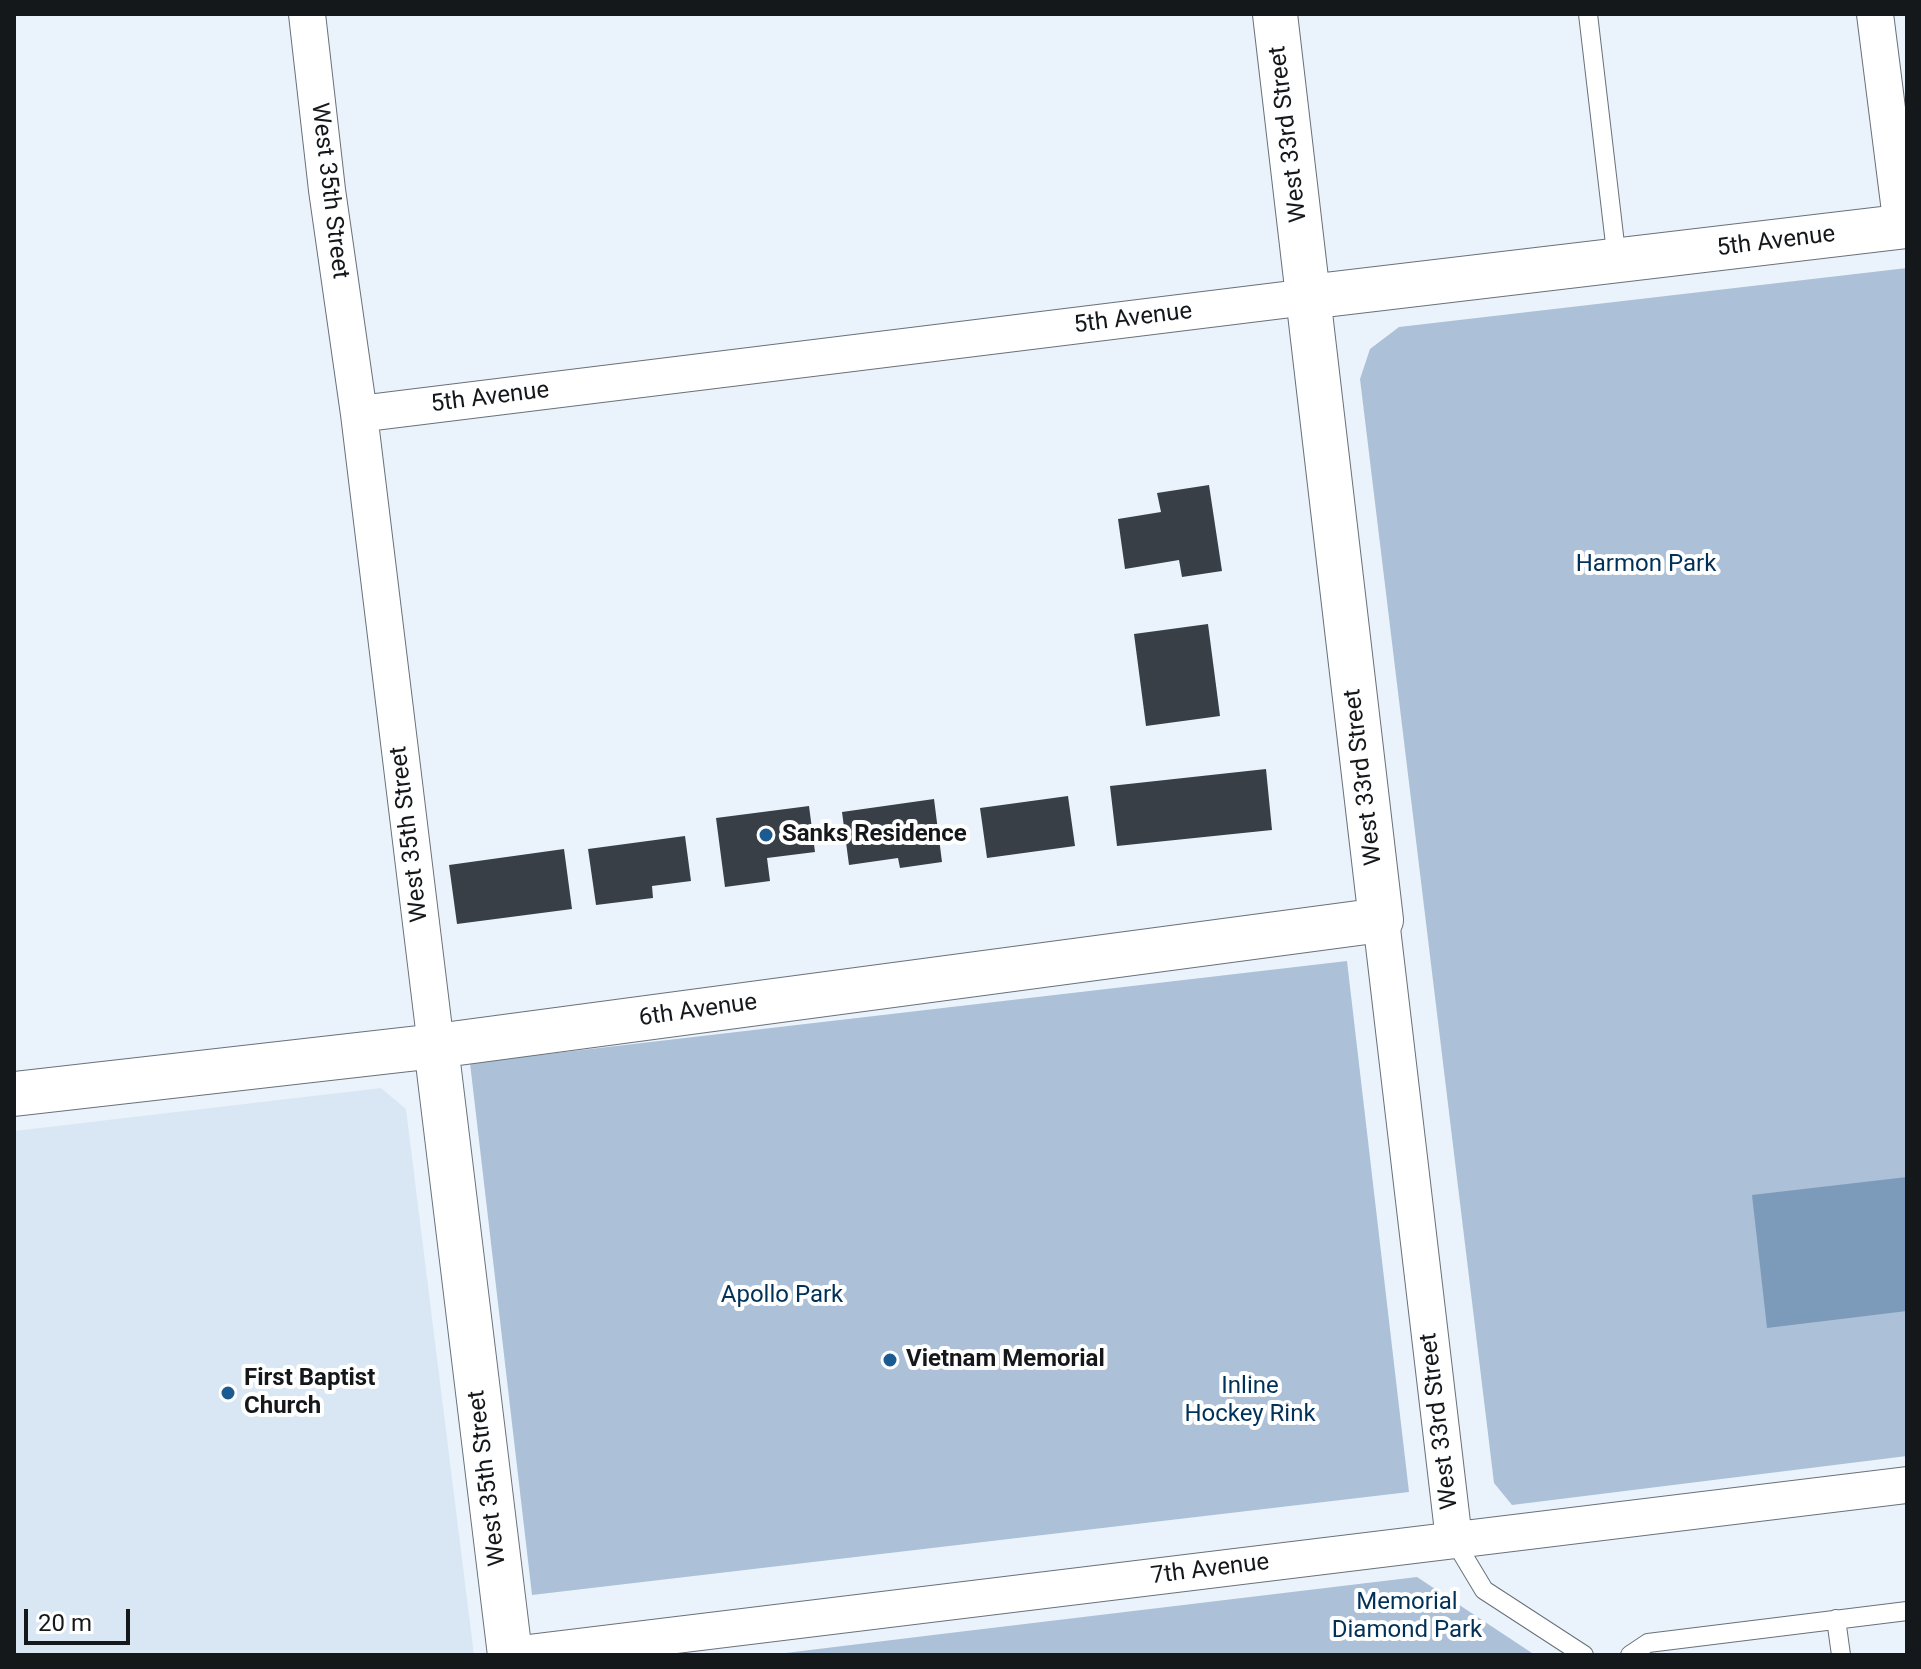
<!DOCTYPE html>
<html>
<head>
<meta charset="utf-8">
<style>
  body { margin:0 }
  #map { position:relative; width:1921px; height:1669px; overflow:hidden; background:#eaf3fc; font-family:Roboto,sans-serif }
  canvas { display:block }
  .frame { position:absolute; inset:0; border:16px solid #15181b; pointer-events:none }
  .scale { position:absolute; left:24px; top:1609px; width:106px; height:36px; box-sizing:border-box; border:4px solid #15181b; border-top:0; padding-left:10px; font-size:24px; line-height:28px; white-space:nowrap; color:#15181b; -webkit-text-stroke:6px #fff; paint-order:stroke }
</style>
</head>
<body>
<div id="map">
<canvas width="1921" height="1669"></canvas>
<div class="frame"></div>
<div class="scale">20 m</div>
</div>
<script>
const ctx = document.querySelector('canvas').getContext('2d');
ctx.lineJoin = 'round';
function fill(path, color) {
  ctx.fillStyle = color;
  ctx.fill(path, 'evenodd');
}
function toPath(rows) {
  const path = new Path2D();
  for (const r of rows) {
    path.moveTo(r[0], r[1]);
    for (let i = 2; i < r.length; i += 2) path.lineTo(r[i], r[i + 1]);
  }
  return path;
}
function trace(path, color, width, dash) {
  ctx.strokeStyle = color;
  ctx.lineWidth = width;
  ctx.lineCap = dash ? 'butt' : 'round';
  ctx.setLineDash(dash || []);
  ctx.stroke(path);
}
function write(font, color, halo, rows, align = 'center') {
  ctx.font = font + ' Roboto,sans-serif';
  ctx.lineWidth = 8;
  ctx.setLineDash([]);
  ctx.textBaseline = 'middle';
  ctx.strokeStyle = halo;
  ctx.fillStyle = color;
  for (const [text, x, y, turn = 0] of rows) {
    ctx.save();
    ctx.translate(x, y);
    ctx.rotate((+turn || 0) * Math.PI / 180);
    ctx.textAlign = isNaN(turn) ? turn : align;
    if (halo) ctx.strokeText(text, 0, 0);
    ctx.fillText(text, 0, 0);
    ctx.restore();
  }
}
fill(toPath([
  [381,1088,406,1109,474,1655,14,1655,14,1131]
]), '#d9e7f5');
fill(toPath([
  [1907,268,1907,1456,1512,1505,1494,1483,1360,379,1370,349,1399,327],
  [1347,961,1409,1492,532,1595,470,1063],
  [1417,1577,1535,1655,769,1655,933,1635]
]), '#acc1d7');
fill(toPath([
  [1907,1177,1907,1311,1767,1328,1752,1195]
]), '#7c9bba');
fill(toPath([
  [1209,485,1222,571,1182,577,1179,560,1125,569,1118,519,1161,512,1157,493],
  [1208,624,1220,716,1146,726,1134,634],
  [1266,769,1272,830,1117,846,1110,786],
  [1068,796,1075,846,987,858,980,808],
  [934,799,942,862,900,868,898,858,849,865,842,812],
  [809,806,815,852,767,858,770,881,725,887,716,818],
  [685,836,691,881,652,886,653,898,596,905,588,849],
  [564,849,572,909,457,924,449,865]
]), '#383f46');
const lane = toPath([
  [1588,14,1617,261],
  [1454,1540,1484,1590,1584,1655],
  [1836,1619,1841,1655],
  [1630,1655,1648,1643,1907,1611]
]);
const street = toPath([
  [307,14,327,190,359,414,436,1046],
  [1875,14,1902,227],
  [359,414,1308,297],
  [1381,920,1454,1540],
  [512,1655,1907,1485]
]);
const secondary = toPath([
  [1308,297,1907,226],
  [436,1046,510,1655],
  [14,1094,436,1046,1381,920,1275,14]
]);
trace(lane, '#697179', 20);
trace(street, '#697179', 38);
trace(secondary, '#697179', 46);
trace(lane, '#fff', 18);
trace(street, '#fff', 36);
trace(secondary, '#fff', 44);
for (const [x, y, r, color] of [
  [766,835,8,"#1c5b91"],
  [890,1360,8,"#1c5b91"],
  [228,1393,8,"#1c5b91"]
]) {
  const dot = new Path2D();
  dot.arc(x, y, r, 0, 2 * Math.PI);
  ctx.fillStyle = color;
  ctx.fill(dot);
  trace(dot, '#fff', 3);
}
write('24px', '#15181b', '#fff', [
  ["West 33rd Street",1289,134,-97],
  ["West 35th Street",329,191,83],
  ["5th Avenue",1776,242,-7],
  ["5th Avenue",1133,319,-7],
  ["5th Avenue",490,398,-7],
  ["West 33rd Street",1364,777,-97],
  ["West 35th Street",410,834,-97],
  ["6th Avenue",698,1011,-8],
  ["West 33rd Street",1440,1421,-97],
  ["West 35th Street",488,1478,-97],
  ["7th Avenue",1210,1570,-7]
]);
write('24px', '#003159', '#fff', [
  ["Harmon Park",1646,565],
  ["Apollo Park",782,1296],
  ["Inline",1250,1387],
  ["Hockey Rink",1250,1415],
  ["Memorial",1407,1603],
  ["Diamond Park",1407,1631]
]);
write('bold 24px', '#15181b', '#fff', [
  ["Sanks Residence",782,835],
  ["Vietnam Memorial",906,1360],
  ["First Baptist",244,1379],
  ["Church",244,1407]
], 'left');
</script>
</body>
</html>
